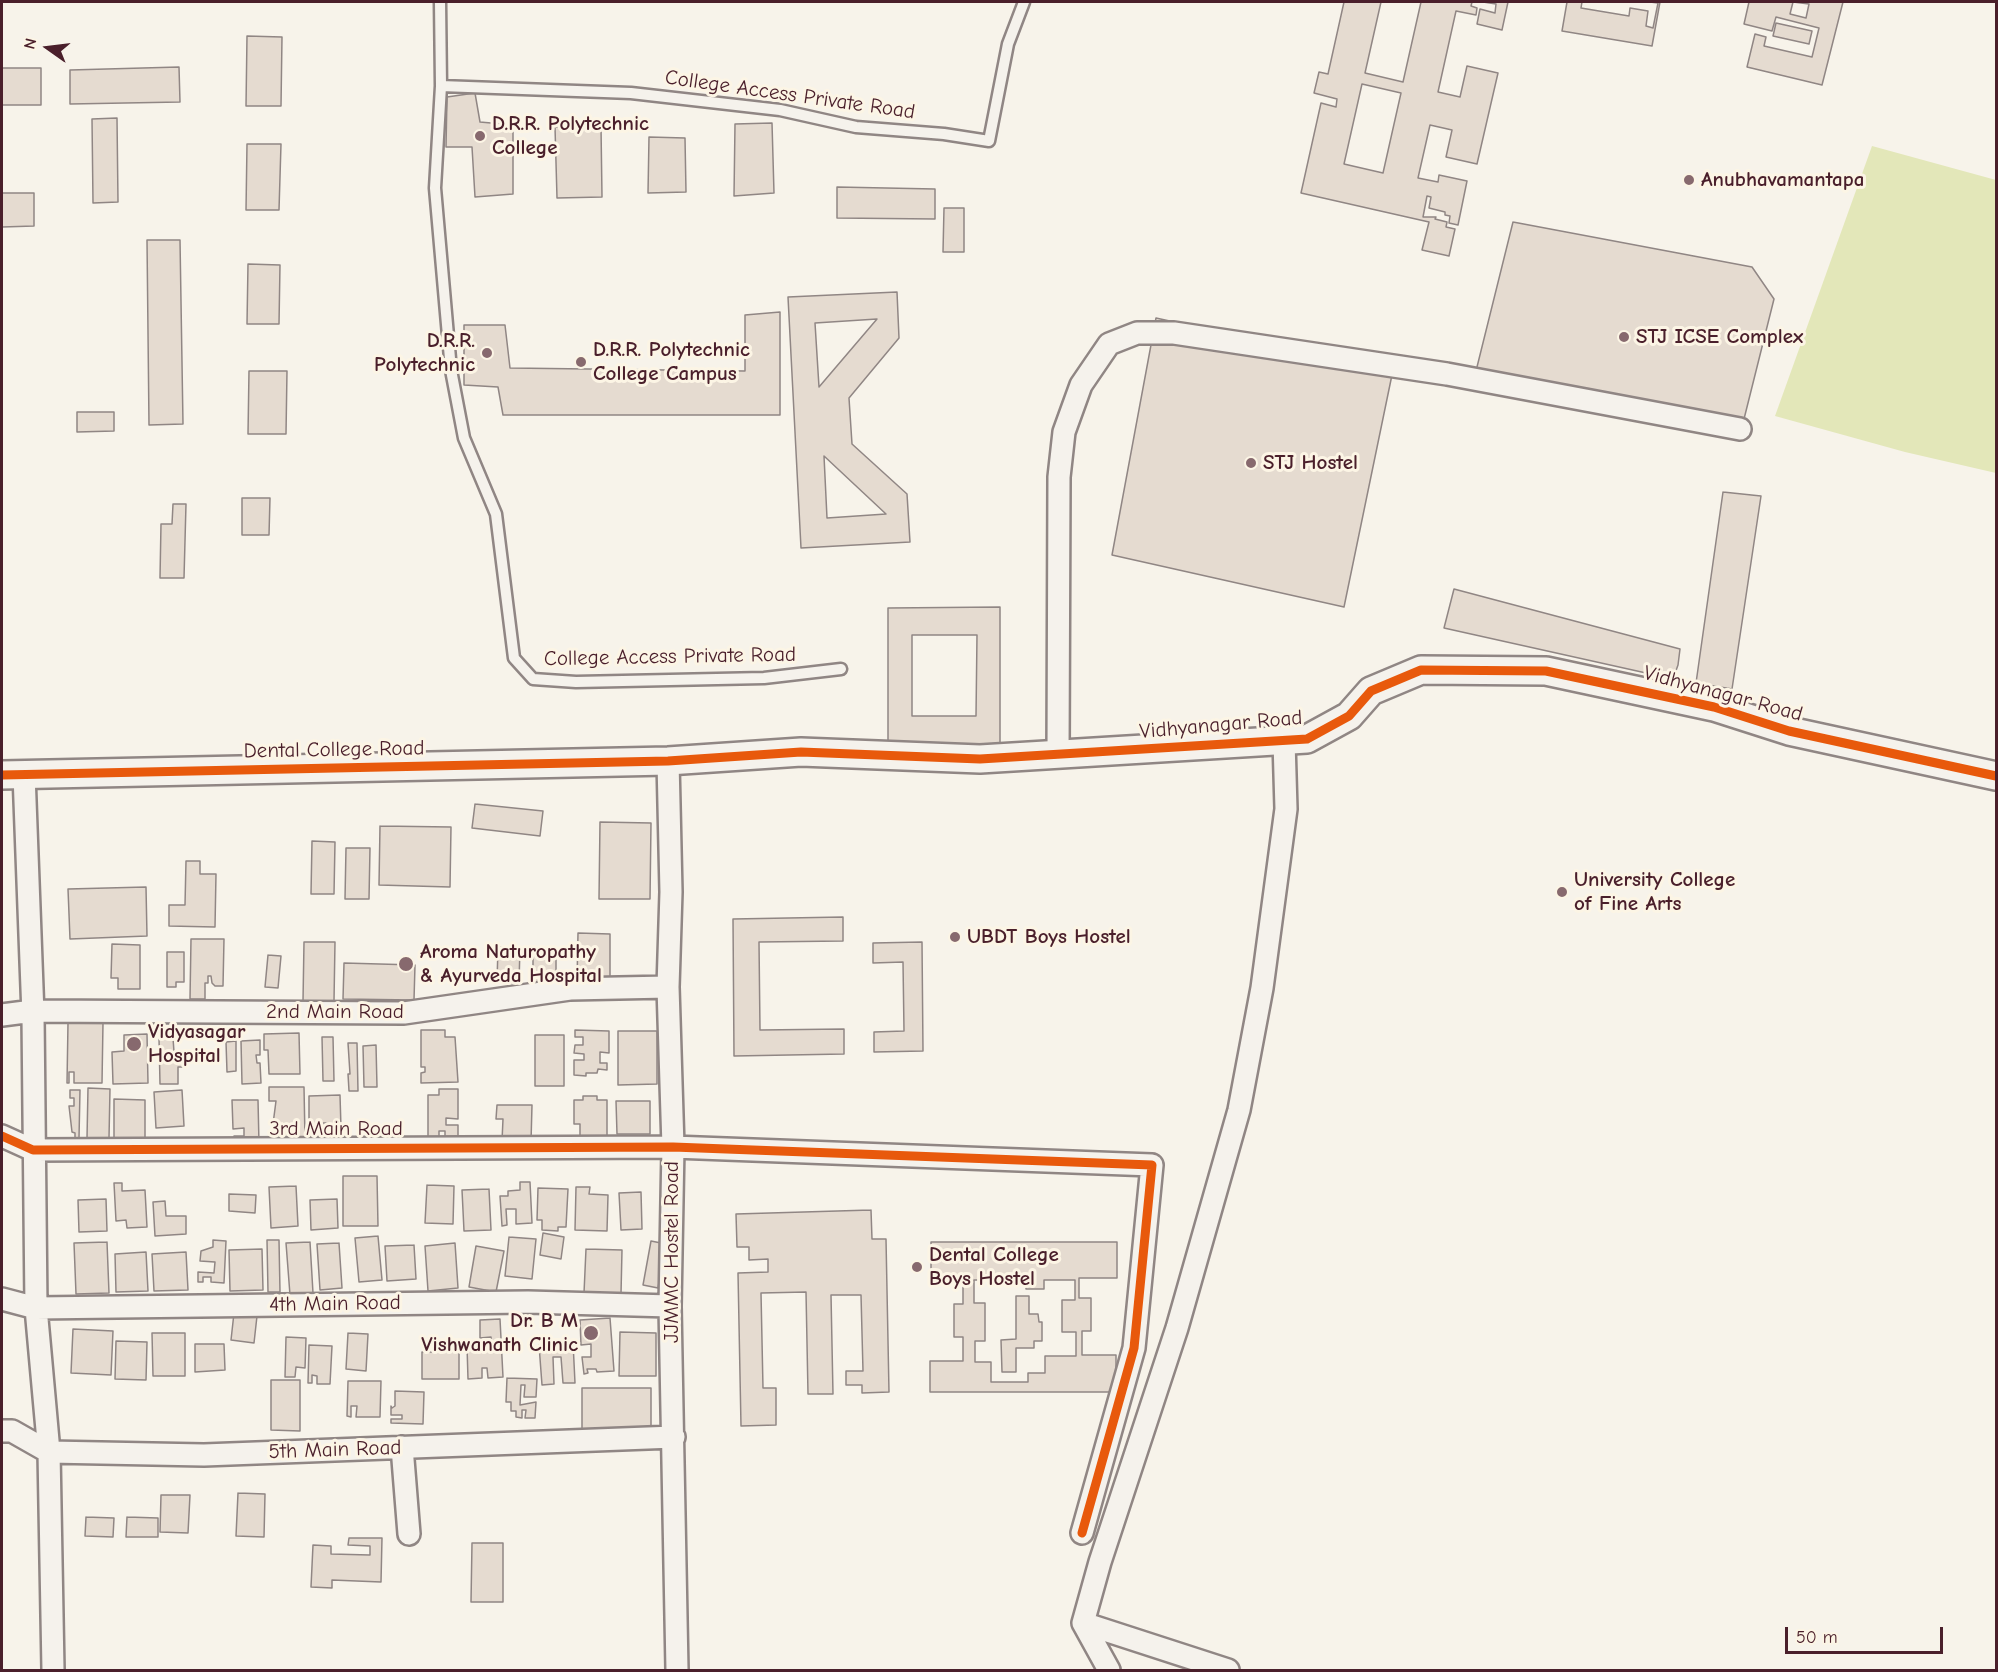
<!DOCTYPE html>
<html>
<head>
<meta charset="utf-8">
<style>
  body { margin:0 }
  #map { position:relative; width:1998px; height:1672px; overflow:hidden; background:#f7f3ea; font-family:"Comic Neue",sans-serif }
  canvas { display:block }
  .frame { position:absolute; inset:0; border:3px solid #4a1f2b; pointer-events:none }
  .north { position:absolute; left:18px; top:18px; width:60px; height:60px; -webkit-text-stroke:4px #fcf5e5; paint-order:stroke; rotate:284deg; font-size:16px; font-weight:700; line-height:24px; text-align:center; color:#4a1f2b }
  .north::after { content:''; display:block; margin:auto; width:21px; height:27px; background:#4a1f2b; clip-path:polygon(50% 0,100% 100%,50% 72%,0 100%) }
  .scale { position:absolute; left:1785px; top:1627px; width:158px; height:27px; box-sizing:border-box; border:3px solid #4a1f2b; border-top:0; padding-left:8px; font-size:18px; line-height:21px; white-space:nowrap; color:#4a1f2b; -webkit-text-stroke:4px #fcf5e5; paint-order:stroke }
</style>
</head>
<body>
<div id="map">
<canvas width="1998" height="1672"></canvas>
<div class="frame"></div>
<div class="north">N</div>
<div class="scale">50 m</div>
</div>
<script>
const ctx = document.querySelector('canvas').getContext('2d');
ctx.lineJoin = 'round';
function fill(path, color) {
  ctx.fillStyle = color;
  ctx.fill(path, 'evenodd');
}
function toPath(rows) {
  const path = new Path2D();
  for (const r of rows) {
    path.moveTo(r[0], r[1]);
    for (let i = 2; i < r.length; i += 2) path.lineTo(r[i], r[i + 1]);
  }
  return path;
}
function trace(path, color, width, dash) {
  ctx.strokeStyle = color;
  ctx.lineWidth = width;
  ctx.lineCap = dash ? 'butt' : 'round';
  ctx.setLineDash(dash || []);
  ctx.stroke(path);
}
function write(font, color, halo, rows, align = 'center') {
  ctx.font = font + ' "Comic Neue",sans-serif';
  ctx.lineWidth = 6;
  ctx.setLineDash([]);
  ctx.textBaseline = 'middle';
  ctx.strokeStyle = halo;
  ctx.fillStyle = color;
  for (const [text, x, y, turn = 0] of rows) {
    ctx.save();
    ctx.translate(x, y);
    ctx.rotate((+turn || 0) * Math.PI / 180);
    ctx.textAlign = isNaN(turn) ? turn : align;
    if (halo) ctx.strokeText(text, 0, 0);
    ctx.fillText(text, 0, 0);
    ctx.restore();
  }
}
fill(toPath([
  [1872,146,1996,180,1996,473,1905,452,1775,416]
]), '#e3e7b9');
const building = toPath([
  [1344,2,1472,2,1471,6,1477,8,1476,15,1456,11,1438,92,1460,97,1467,66,1498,73,1477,164,1446,157,1452,130,1430,125,1418,178,1438,182,1439,175,1467,181,1458,225,1449,223,1450,216,1445,215,1445,212,1429,208,1431,197,1427,196,1423,217,1436,217,1435,219,1447,222,1446,227,1455,229,1449,256,1422,250,1429,222,1301,193,1321,103,1336,107,1337,99,1314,93,1319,72,1328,74,1344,2],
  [1381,2,1421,2,1403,82,1365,73,1381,2],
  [1483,2,1508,2,1502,30,1477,24,1480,9,1495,13,1496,4,1483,2],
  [1567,2,1582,2,1581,8,1629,16,1630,8,1648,11,1646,26,1653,28,1658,3,1650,2,1660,2,1652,46,1562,31,1567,2],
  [1749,2,1843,2,1822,85,1747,67,1755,34,1766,37,1764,46,1812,57,1819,28,1776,17,1772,31,1744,24,1749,2],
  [1793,2,1809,4,1806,18,1790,14,1793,2],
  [1776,23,1812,31,1809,44,1773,36,1776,23],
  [247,36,282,37,281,106,246,106,247,36],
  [179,67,180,102,70,104,70,70,179,67],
  [2,68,41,68,41,105,2,105,2,68],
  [1362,84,1401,93,1383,173,1344,164,1362,84],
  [475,93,480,122,513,125,513,194,475,197,472,147,446,147,447,97,475,93],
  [117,118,118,202,93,203,92,119,117,118],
  [772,123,774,193,734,196,735,124,772,123],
  [555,127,601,127,602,197,557,198,555,127],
  [649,137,685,138,686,192,648,193,649,137],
  [247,144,281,144,279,210,246,210,247,144],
  [837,187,935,189,935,219,837,218,837,187],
  [2,193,34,193,34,226,2,227,2,193],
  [944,208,964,208,964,252,943,252,944,208],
  [1513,222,1752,267,1774,299,1743,423,1475,375,1513,222],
  [147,240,180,240,183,424,149,425,147,240],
  [248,264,280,265,279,324,247,324,248,264],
  [897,292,899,338,849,398,852,444,907,494,910,542,801,548,788,297,897,292],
  [877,319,819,387,815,323,877,319],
  [824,456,886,514,827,518,824,456],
  [780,312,780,415,503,415,498,387,464,385,464,325,505,325,510,368,745,371,745,315,780,312],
  [1156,318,1393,370,1344,607,1112,555,1156,318],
  [249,371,287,371,286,434,248,434,249,371],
  [77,412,114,412,114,431,77,432,77,412],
  [1723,492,1761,496,1732,689,1696,683,1723,492],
  [242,498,270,498,269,535,242,535,242,498],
  [173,504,186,504,184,578,160,578,161,524,172,524,173,504],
  [1454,589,1680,649,1678,665,1673,679,1444,628,1454,589],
  [1000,607,1000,744,888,744,888,608,1000,607],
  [912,635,977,635,976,716,912,716,912,635],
  [475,804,543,811,540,836,472,828,475,804],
  [600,822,651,823,650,899,599,899,600,822],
  [380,826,451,827,450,887,379,885,380,826],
  [312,841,335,842,334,894,311,894,312,841],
  [346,848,370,848,369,899,345,899,346,848],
  [186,861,200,861,200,874,216,874,215,927,169,926,169,905,185,905,186,861],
  [146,887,147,936,70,939,68,889,146,887],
  [843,917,843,941,759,942,760,1030,844,1029,844,1054,734,1056,733,919,843,917],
  [578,933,610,934,610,982,577,982,578,933],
  [191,939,224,939,223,986,215,986,212,983,211,976,208,976,208,983,205,983,205,999,190,999,191,939],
  [304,942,335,942,334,1001,303,1001,304,942],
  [922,942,923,1051,874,1052,874,1032,904,1031,903,962,873,963,873,943,922,942],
  [112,944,140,945,140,989,118,989,118,978,111,978,112,944],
  [498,947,520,947,519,983,497,982,498,947],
  [533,951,556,952,556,982,533,982,533,951],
  [167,952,184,952,184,982,176,982,176,987,167,987,167,952],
  [268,955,281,956,278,988,265,987,268,955],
  [344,963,415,965,414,1000,343,999,344,963],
  [68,1023,103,1023,102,1083,74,1083,74,1072,69,1072,69,1083,67,1083,68,1023],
  [421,1030,445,1030,445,1037,455,1037,458,1082,421,1083,421,1073,425,1072,425,1067,421,1067,421,1030],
  [575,1030,609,1031,609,1053,600,1052,600,1063,607,1063,607,1070,598,1069,597,1073,586,1073,586,1076,574,1075,574,1060,584,1060,584,1054,574,1053,575,1045,583,1045,583,1037,575,1037,575,1030],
  [618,1031,657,1031,657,1084,618,1085,618,1031],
  [299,1033,300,1074,269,1074,268,1050,264,1050,264,1034,299,1033],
  [147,1034,148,1083,113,1084,112,1052,124,1051,124,1035,147,1034],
  [535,1035,564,1035,564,1086,535,1086,535,1035],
  [322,1037,333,1037,334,1081,323,1081,322,1037],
  [159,1038,173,1038,174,1052,186,1051,186,1067,178,1067,178,1084,160,1084,159,1038],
  [260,1040,260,1055,256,1055,257,1063,260,1063,261,1083,242,1084,241,1041,260,1040],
  [236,1041,236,1071,227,1072,226,1042,236,1041],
  [348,1043,357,1043,358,1091,349,1091,348,1074,350,1074,348,1043],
  [376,1045,377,1087,364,1087,363,1046,376,1045],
  [269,1087,304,1087,305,1139,273,1140,273,1129,286,1129,286,1123,273,1124,276,1101,269,1101,269,1087],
  [88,1088,110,1089,109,1138,87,1138,88,1088],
  [439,1089,458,1089,458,1119,446,1118,446,1125,458,1125,458,1137,445,1137,445,1131,439,1131,439,1137,428,1137,428,1095,439,1095,439,1089],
  [70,1090,80,1090,79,1138,75,1138,75,1133,72,1132,69,1106,74,1106,74,1098,70,1098,70,1090],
  [182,1090,184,1126,156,1128,154,1092,182,1090],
  [340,1095,341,1128,329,1128,329,1123,323,1123,320,1134,341,1134,341,1140,309,1140,309,1096,340,1095],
  [583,1096,597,1096,597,1100,607,1100,607,1137,580,1137,580,1124,574,1124,574,1100,583,1100,583,1096],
  [114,1099,145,1100,145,1144,114,1145,114,1099],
  [232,1100,258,1100,259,1144,254,1144,254,1138,248,1138,249,1144,234,1144,234,1136,244,1136,244,1128,233,1129,232,1100],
  [616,1101,650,1101,650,1134,617,1134,616,1101],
  [497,1105,532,1105,531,1142,502,1141,503,1119,496,1119,497,1105],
  [343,1176,377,1176,378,1226,343,1226,343,1176],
  [520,1182,530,1182,532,1223,516,1224,516,1209,506,1209,507,1225,502,1226,500,1196,508,1196,508,1191,520,1190,520,1182],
  [114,1183,122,1183,122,1191,145,1190,147,1227,127,1228,126,1220,116,1221,114,1183],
  [427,1185,454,1186,453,1224,425,1223,427,1185],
  [296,1186,298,1226,271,1228,269,1187,296,1186],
  [576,1187,590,1187,589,1194,608,1195,607,1231,575,1230,576,1187],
  [538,1188,568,1189,566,1227,558,1227,558,1231,542,1230,542,1220,537,1220,538,1188],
  [489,1189,491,1230,464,1231,462,1190,489,1189],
  [641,1192,642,1229,621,1230,619,1193,641,1192],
  [229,1194,256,1195,255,1213,229,1211,229,1194],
  [106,1199,107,1231,79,1232,78,1200,106,1199],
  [337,1199,338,1228,311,1230,310,1200,337,1199],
  [165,1201,166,1216,186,1216,186,1234,155,1236,153,1202,165,1201],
  [871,1210,872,1239,886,1239,889,1392,862,1393,862,1385,846,1385,846,1371,863,1371,861,1295,831,1295,833,1394,808,1394,806,1292,761,1293,763,1388,776,1388,776,1425,741,1426,738,1273,768,1272,768,1259,749,1260,749,1247,737,1247,736,1214,871,1210],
  [543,1233,564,1237,561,1259,540,1255,543,1233],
  [378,1236,382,1280,359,1282,355,1238,378,1236],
  [509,1237,536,1239,532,1279,505,1276,509,1237],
  [213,1240,226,1241,224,1283,211,1282,211,1277,203,1277,203,1282,198,1282,198,1272,214,1273,215,1262,200,1261,201,1251,213,1247,213,1240],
  [267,1240,279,1240,280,1292,268,1292,267,1240],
  [651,1241,666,1244,658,1288,643,1285,651,1241],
  [107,1242,109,1293,76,1294,74,1243,107,1242],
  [310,1242,313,1293,290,1295,286,1243,310,1242],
  [931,1242,1117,1242,1117,1278,1079,1278,1079,1298,1091,1298,1091,1331,1082,1331,1082,1355,1116,1355,1116,1392,930,1392,930,1361,963,1361,963,1337,954,1337,954,1304,963,1304,963,1283,931,1283,931,1242],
  [339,1243,342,1288,320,1290,317,1244,339,1243],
  [455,1243,458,1288,428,1291,425,1246,455,1243],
  [414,1245,416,1279,387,1281,385,1246,414,1245],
  [476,1246,504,1251,496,1292,469,1287,476,1246],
  [262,1249,263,1290,230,1291,229,1250,262,1249],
  [586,1249,622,1250,621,1294,584,1293,586,1249],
  [146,1252,148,1291,116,1292,115,1254,146,1252],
  [186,1252,188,1290,154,1291,152,1254,186,1252],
  [974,1280,1026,1280,1026,1289,1044,1289,1044,1280,1075,1280,1075,1300,1062,1300,1062,1332,1076,1332,1076,1356,1045,1356,1045,1373,1028,1373,1028,1382,991,1382,991,1362,975,1362,975,1341,985,1341,985,1303,974,1303,974,1280],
  [1016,1296,1029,1296,1029,1314,1038,1314,1039,1322,1042,1322,1042,1341,1034,1341,1034,1348,1016,1348,1016,1372,1002,1372,1001,1340,1016,1339,1016,1296],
  [234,1313,257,1316,254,1343,231,1340,234,1313],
  [610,1318,614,1371,597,1372,596,1369,587,1369,588,1373,584,1374,582,1357,591,1357,591,1344,581,1345,580,1320,610,1318],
  [500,1319,503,1377,488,1378,487,1368,482,1368,482,1378,468,1379,467,1346,492,1345,491,1337,480,1338,480,1320,500,1319],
  [73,1329,113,1331,111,1375,71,1373,73,1329],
  [620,1332,656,1333,656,1376,619,1376,620,1332],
  [152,1333,185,1333,185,1376,153,1376,152,1333],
  [348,1333,368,1334,366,1371,346,1369,348,1333],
  [286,1337,306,1338,305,1368,296,1367,295,1377,285,1377,286,1337],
  [116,1341,147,1342,146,1380,115,1379,116,1341],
  [573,1342,575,1383,563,1383,561,1357,553,1357,554,1384,542,1385,539,1345,573,1342],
  [195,1344,224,1344,225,1370,195,1372,195,1344],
  [309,1345,332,1346,330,1384,317,1384,317,1376,312,1375,312,1383,308,1383,309,1345],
  [422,1352,459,1352,459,1379,422,1379,422,1352],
  [507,1378,537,1379,536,1397,524,1397,525,1385,521,1385,520,1405,536,1402,535,1418,525,1418,526,1410,522,1410,522,1418,516,1417,516,1411,511,1411,511,1402,506,1402,507,1378],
  [271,1380,300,1380,300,1431,271,1430,271,1380],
  [348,1381,381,1381,380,1417,356,1417,357,1406,351,1406,351,1417,347,1416,348,1381],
  [582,1388,651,1388,651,1433,582,1433,582,1388],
  [395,1391,424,1392,423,1424,391,1423,391,1419,402,1419,402,1415,391,1415,391,1406,392,1408,395,1406,395,1391],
  [238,1493,265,1494,264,1537,236,1536,238,1493],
  [161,1495,190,1495,188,1533,160,1532,161,1495],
  [86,1517,114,1518,113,1537,85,1536,86,1517],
  [127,1517,158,1518,158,1537,126,1537,127,1517],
  [349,1538,382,1538,381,1582,332,1580,332,1588,311,1587,313,1545,331,1546,331,1554,370,1555,370,1546,348,1545,349,1538],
  [472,1543,503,1543,503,1602,471,1602,472,1543]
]);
fill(building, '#e5dbd0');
trace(building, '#908684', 1.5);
const service = toPath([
  [440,2,441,86,435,188,451,370,464,438,496,514,514,658,533,679,576,682,764,678,841,669],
  [441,86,631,93,780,110,856,127,944,134,989,141,1008,44,1024,2]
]);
const minor = toPath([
  [1058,756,1059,477,1064,432,1081,385,1109,344,1137,333,1174,333,1447,374,1740,429],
  [668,761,671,892,668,987,673,1147,670,1306,677,1670],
  [24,774,33,1015,36,1308,49,1452,53,1670],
  [2,1015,33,1011,404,1013,570,989,668,987],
  [2,1136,33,1150,673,1147,1152,1165,1134,1348,1082,1533],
  [2,1299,36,1308,528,1302,670,1306],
  [2,1431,12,1431,49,1452,204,1455,674,1437],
  [402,1447,409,1534],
  [1083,1623,1109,1670],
  [1228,1670,1083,1623,1100,1562,1177,1328,1239,1110,1262,988,1286,809,1284,741]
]);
const tertiary = toPath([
  [2,775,668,761,801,752,980,759,1307,739,1349,716,1371,691,1421,670,1546,671,1714,707,1789,731,1996,776]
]);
trace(service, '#908684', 15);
trace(minor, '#908684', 26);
trace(tertiary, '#908684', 32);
trace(service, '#f5f2ec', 10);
trace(minor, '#f5f2ec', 21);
trace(tertiary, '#f5f2ec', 27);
trace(toPath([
  [2,775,668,761,801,752,980,759,1307,739,1349,716,1371,691,1421,670,1546,671,1714,707,1789,731,1996,776],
  [2,1136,33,1150,673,1147,1152,1165,1134,1348,1082,1533]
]), '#e8590c', 9);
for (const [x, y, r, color] of [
  [480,136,6,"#87696e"],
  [1689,180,6,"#87696e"],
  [1624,337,6,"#87696e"],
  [487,353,6,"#87696e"],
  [581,362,6,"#87696e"],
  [1251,463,6,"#87696e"],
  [1562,892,6,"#87696e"],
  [955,937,6,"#87696e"],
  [406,964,8,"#87696e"],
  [134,1044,8,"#87696e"],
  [917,1267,6,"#87696e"],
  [591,1333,8,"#87696e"]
]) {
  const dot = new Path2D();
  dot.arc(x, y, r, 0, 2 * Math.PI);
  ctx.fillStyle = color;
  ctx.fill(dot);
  trace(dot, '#fcf5e5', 2);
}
write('21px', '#4a1f2b', '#fcf5e5', [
  ["College Access Private Road",790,95,8],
  ["College Access Private Road",670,657,-1],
  ["Vidhyanagar Road",1723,694,15],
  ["Vidhyanagar Road",1221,725,-5],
  ["Dental College Road",334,750,-1],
  ["2nd Main Road",335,1012],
  ["3rd Main Road",336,1129],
  ["JJMMC Hostel Road",672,1252,-90],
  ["4th Main Road",335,1304,-1],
  ["5th Main Road",335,1450,-2]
]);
write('bold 21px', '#4a1f2b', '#fcf5e5', [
  ["D.R.R. Polytechnic",492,124],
  ["College",492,148],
  ["Anubhavamantapa",1701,180],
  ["STJ ICSE Complex",1636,337],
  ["D.R.R.",475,341,"right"],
  ["Polytechnic",475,365,"right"],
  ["D.R.R. Polytechnic",593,350],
  ["College Campus",593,374],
  ["STJ Hostel",1263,463],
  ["University College",1574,880],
  ["of Fine Arts",1574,904],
  ["UBDT Boys Hostel",967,937],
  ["Aroma Naturopathy",420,952],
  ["& Ayurveda Hospital",420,976],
  ["Vidyasagar",148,1032],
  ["Hospital",148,1056],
  ["Dental College",929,1255],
  ["Boys Hostel",929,1279],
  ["Dr. B M",578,1321,"right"],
  ["Vishwanath Clinic",578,1345,"right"]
], 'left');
</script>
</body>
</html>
